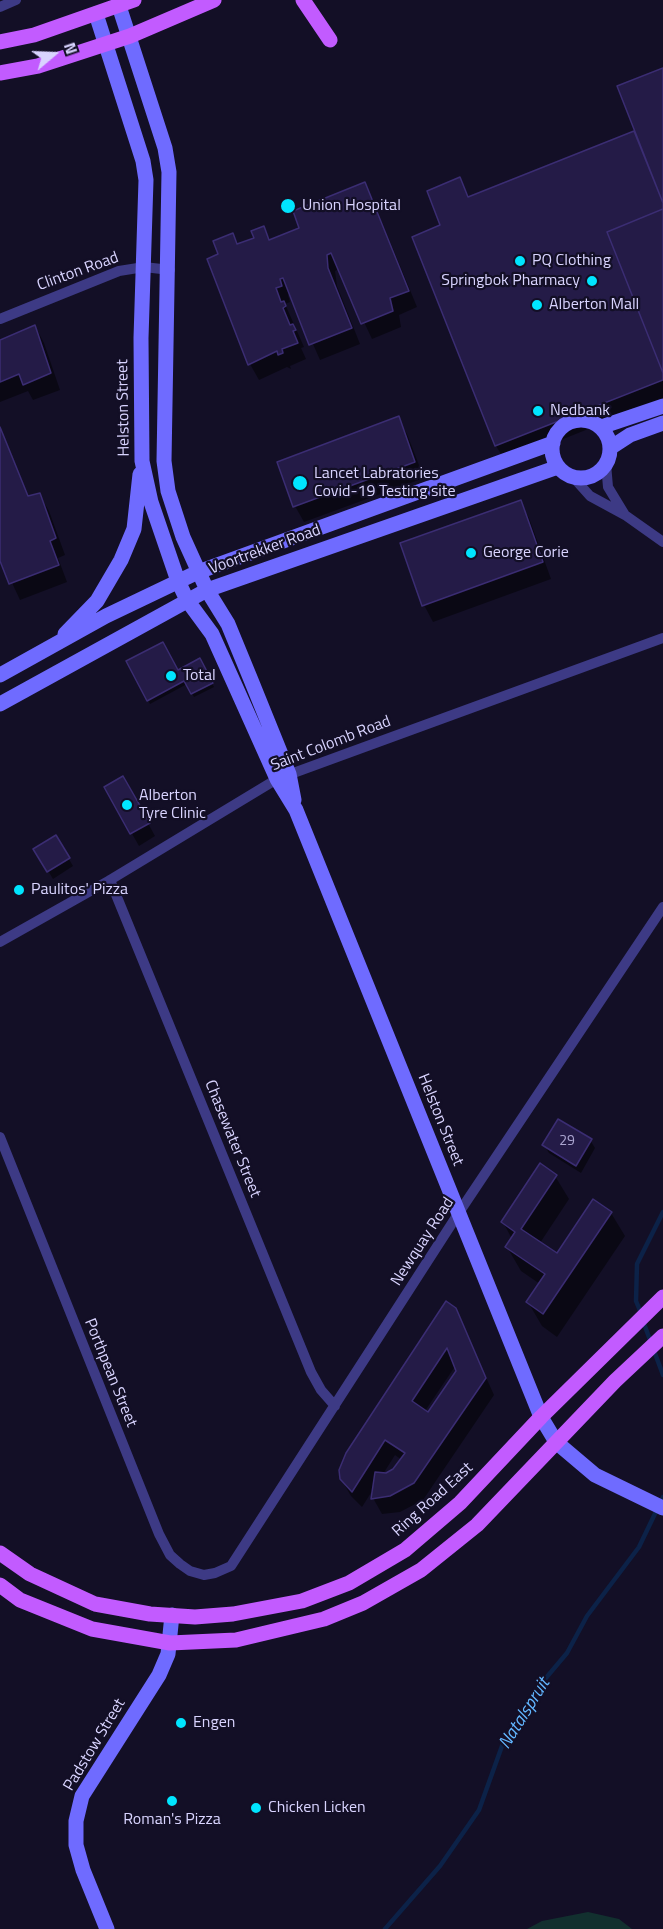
<!DOCTYPE html>
<html>
<head>
<meta charset="utf-8">
<style>
  body { margin:0 }
  #map { position:relative; width:663px; height:1929px; overflow:hidden; background:#130f26; font-family:"Titillium Web",sans-serif }
  canvas { display:block }
  .north { position:absolute; left:24px; top:24px; width:60px; height:60px; -webkit-text-stroke:4px #130f26; paint-order:stroke; rotate:71deg; font-size:16px; font-weight:700; line-height:24px; text-align:center; color:#d9d4ff }
  .north::after { content:''; display:block; margin:auto; width:21px; height:27px; background:#d9d4ff; clip-path:polygon(50% 0,100% 100%,50% 72%,0 100%) }
</style>
</head>
<body>
<div id="map">
<canvas width="663" height="1929"></canvas>
<div class="north">N</div>
</div>
<script>
const ctx = document.querySelector('canvas').getContext('2d');
ctx.lineJoin = 'round';
function fill(path, color) {
  ctx.fillStyle = color;
  ctx.fill(path, 'evenodd');
}
function toPath(rows) {
  const path = new Path2D();
  for (const r of rows) {
    if (r.length === 3) {
      path.moveTo(r[0] + r[2], r[1]);
      path.arc(r[0], r[1], r[2], 0, 2 * Math.PI);
      continue;
    }
    path.moveTo(r[0], r[1]);
    for (let i = 2; i < r.length; i += 2) path.lineTo(r[i], r[i + 1]);
  }
  return path;
}
function trace(path, color, width, dash) {
  ctx.strokeStyle = color;
  ctx.lineWidth = width;
  ctx.lineCap = dash ? 'butt' : 'round';
  ctx.setLineDash(dash || []);
  ctx.stroke(path);
}
function write(font, color, halo, rows, align = 'center') {
  ctx.font = font + ' "Titillium Web",sans-serif';
  ctx.lineWidth = 4.5;
  ctx.setLineDash([]);
  ctx.textBaseline = 'middle';
  ctx.strokeStyle = halo;
  ctx.fillStyle = color;
  for (const [text, x, y, turn = 0] of rows) {
    ctx.save();
    ctx.translate(x, y);
    ctx.rotate((+turn || 0) * Math.PI / 180);
    ctx.textAlign = isNaN(turn) ? turn : align;
    if (halo) ctx.strokeText(text, 0, 0);
    ctx.fillText(text, 0, 0);
    ctx.restore();
  }
}
fill(toPath([
  [588,1912,619,1919,632,1929,527,1929,542,1921]
]), '#12302f');
fill(toPath([
  [663,69,663,399,506,462,496,446,414,237,442,226,459,179,470,198,637,131],
  [364,184,373,200,417,307,399,315,401,327,372,339,339,269,335,271,337,286,360,344,320,360,291,294,288,295,290,302,285,304,304,347,301,348,306,359,290,366,291,369,287,367,259,380,250,364,220,255,233,235,239,245,256,239,263,228,271,241,301,229],
  [35,326,44,343,60,390,33,400,28,391,0,402,0,341],
  [398,418,407,434,424,478,304,522,295,506],
  [0,428,29,497,39,494,49,511,65,555,58,558,67,582,20,600,0,557],
  [520,502,529,518,551,579,433,622,424,605,402,544],
  [200,660,214,687,194,697,187,684,150,704,128,662,178,672],
  [123,778,155,836,139,846,106,788],
  [56,837,73,866,53,879,35,849],
  [590,1140,595,1148,581,1173,549,1153,544,1145],
  [555,1176,569,1199,540,1243,557,1255,611,1213,625,1236,557,1337,542,1326,528,1302,540,1284,521,1271,507,1247,512,1239,503,1222],
  [455,1309,494,1395,423,1500,400,1512,382,1514,373,1498,374,1488,362,1507,351,1496,341,1479],
  [456,1365,458,1371,429,1414,425,1411],
  [395,1455,402,1460,394,1471,383,1474]
]), '#0007');
trace(toPath([
  [641,1313,636,1301,637,1264,663,1212],
  [643,1321,663,1375],
  [385,1929,440,1866,479,1810,502,1746,540,1685,567,1653,587,1616,639,1547,663,1497]
]), '#0c2248', 4.5);
const building = toPath([
  [663,68,663,203,617,86,663,68],
  [634,131,663,203,663,209,607,232,663,373,663,380,495,446,412,237,440,225,427,191,460,177,468,197,634,131],
  [365,182,409,291,390,298,393,311,361,324,331,253,327,255,328,268,352,328,309,345,283,278,280,279,282,286,276,288,281,302,284,301,286,306,283,308,290,325,293,324,296,330,293,331,298,343,282,349,283,353,278,355,277,351,248,365,207,259,218,254,213,241,233,233,237,244,254,238,251,231,264,226,269,240,299,228,293,211,365,182],
  [663,209,663,373,607,232,663,209],
  [35,325,51,373,23,385,19,374,0,382,0,340,35,325],
  [399,416,415,462,293,507,277,462,399,416],
  [0,427,28,496,40,493,56,538,50,541,59,565,9,584,0,561,0,427],
  [521,500,543,562,422,606,400,543,521,500],
  [163,642,178,670,200,658,213,683,191,694,184,681,147,701,126,661,163,642],
  [123,776,150,823,130,834,104,787,123,776],
  [56,835,70,858,47,872,33,849,56,835],
  [558,1119,592,1139,576,1166,542,1145,558,1119],
  [540,1163,557,1175,521,1229,557,1253,593,1199,612,1212,543,1314,526,1302,545,1274,505,1247,515,1232,501,1222,540,1163],
  [446,1301,456,1308,486,1378,414,1483,390,1496,371,1499,375,1472,386,1473,393,1469,405,1453,385,1440,352,1492,340,1479,339,1470,346,1453,446,1301],
  [447,1348,456,1371,428,1412,412,1401,447,1348]
]);
fill(building, '#241b47');
trace(building, '#3b2d73', 1.5);
trace(toPath([
  [0,7,16,0],
  [0,319,119,271,144,267,170,270],
  [606,464,608,487,625,515],
  [573,477,590,496,625,515,663,542],
  [110,880,311,1372,321,1390,335,1406],
  [0,942,110,880,277,779,663,638],
  [0,1137,159,1534,170,1555,180,1564,190,1571,204,1575,215,1573,231,1566,458,1214,663,907]
]), '#3d3a85', 10);
trace(toPath([
  [119,6,165,148,169,172,164,461,168,491,183,537,207,590,228,624,251,680,289,774,294,800],
  [96,14,143,161,146,180,141,338,142,461,151,502,178,581,187,600,212,634,277,779,296,810,541,1417,556,1442,595,1475,663,1508],
  [581,449,29],
  [601,427,663,406],
  [610,448,630,435,663,423],
  [65,634,97,601,121,560,134,529,140,474],
  [0,675,106,616,198,572,553,443],
  [0,704,207,590,558,467],
  [107,1929,83,1870,76,1845,76,1821,82,1796,159,1675,168,1654,172,1615]
]), '#6f6bff', 15);
trace(toPath([
  [303,0,330,40],
  [0,42,34,35,134,0],
  [0,73,38,66,130,36,214,0],
  [0,1553,30,1574,95,1604,150,1614,195,1617,233,1614,302,1601,349,1583,405,1550,460,1503,541,1417,663,1297],
  [0,1585,20,1600,92,1629,170,1643,236,1640,324,1619,363,1603,421,1570,477,1525,615,1381,663,1336]
]), '#c25bff', 15);
for (const [x, y, r, color] of [
  [288,206,8,"#00e5ff"],
  [520,261,6,"#00e5ff"],
  [592,281,6,"#00e5ff"],
  [537,305,6,"#00e5ff"],
  [538,411,6,"#00e5ff"],
  [300,483,8,"#00e5ff"],
  [471,553,6,"#00e5ff"],
  [171,676,6,"#00e5ff"],
  [127,805,6,"#00e5ff"],
  [19,890,6,"#00e5ff"],
  [181,1723,6,"#00e5ff"],
  [172,1801,6,"#00e5ff"],
  [256,1808,6,"#00e5ff"]
]) {
  const dot = new Path2D();
  dot.arc(x, y, r, 0, 2 * Math.PI);
  ctx.fillStyle = color;
  ctx.fill(dot);
  trace(dot, '#130f26', 2);
}
write('14px', '#aca6d1', null, [
  ["29",567,1142]
]);
write('16px', '#d9d4ff', '#130f26', [
  ["Union Hospital",302,206],
  ["PQ Clothing",532,261],
  ["Springbok Pharmacy",580,281,"right"],
  ["Alberton Mall",549,305],
  ["Nedbank",550,411],
  ["Lancet Labratories",314,474],
  ["Covid-19 Testing site",314,492],
  ["George Corie",483,553],
  ["Total",183,676],
  ["Alberton",139,796],
  ["Tyre Clinic",139,814],
  ["Paulitos' Pizza",31,890],
  ["Engen",193,1723],
  ["Chicken Licken",268,1808],
  ["Roman's Pizza",172,1820,"center"]
], 'left');
write('16px', '#d9d4ff', '#130f26', [
  ["Clinton Road",78,272,-20],
  ["Helston Street",124,408,-91],
  ["Voortrekker Road",265,550,-20],
  ["Saint Colomb Road",331,744,-21],
  ["Helston Street",440,1120,68],
  ["Chasewater Street",232,1139,68],
  ["Newquay Road",423,1242,-57],
  ["Porthpean Street",110,1373,68],
  ["Ring Road East",433,1500,-42],
  ["Padstow Street",95,1745,-59]
]);
write('italic 18px', '#62b6ff', '#130f26', [
  ["Natalspruit",525,1714,-58]
]);
</script>
</body>
</html>
